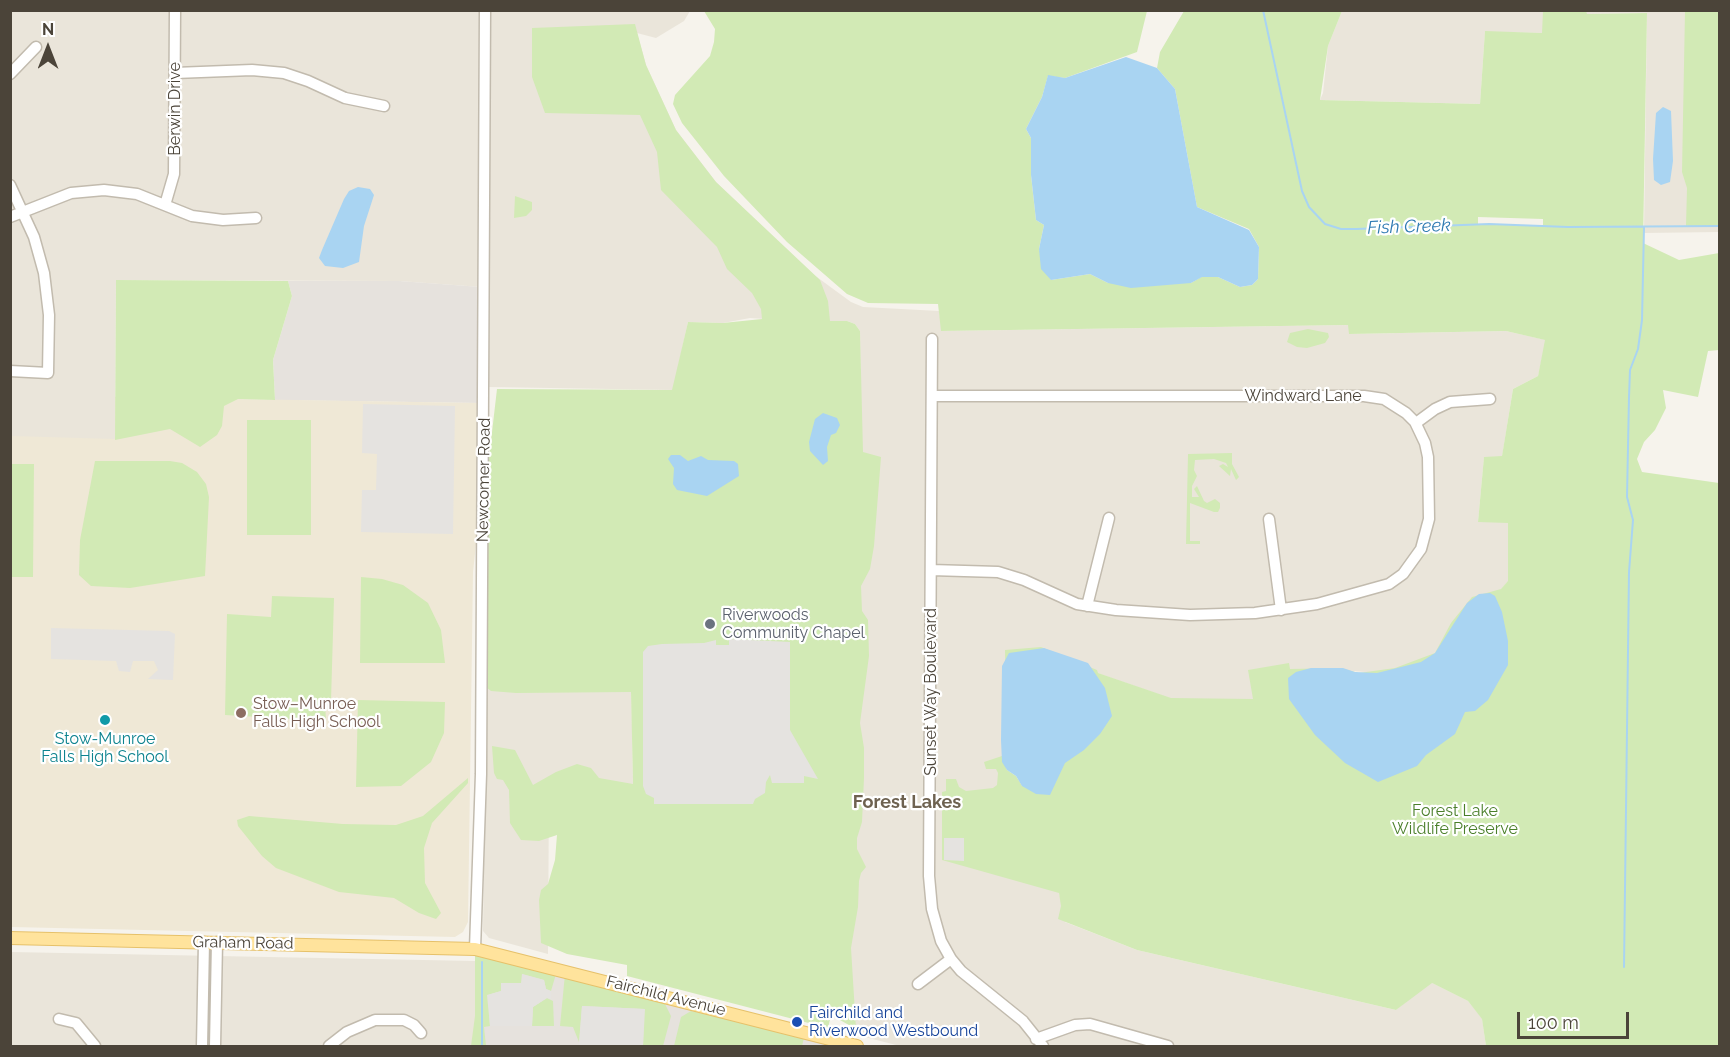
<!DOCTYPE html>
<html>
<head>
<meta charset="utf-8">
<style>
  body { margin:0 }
  #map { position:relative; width:1730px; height:1057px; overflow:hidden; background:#f6f3ec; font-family:Raleway,sans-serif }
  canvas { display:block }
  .frame { position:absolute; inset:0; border:12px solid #4b4439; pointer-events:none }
  .north { position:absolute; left:18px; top:18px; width:60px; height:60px; -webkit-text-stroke:4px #fff; paint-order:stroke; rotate:0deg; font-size:16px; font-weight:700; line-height:24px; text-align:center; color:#4b4439 }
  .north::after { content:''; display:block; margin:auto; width:21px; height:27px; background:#4b4439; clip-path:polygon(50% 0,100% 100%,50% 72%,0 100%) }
  .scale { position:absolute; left:1517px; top:1012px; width:112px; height:27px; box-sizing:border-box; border:3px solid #4b4439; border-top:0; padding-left:8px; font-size:18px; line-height:21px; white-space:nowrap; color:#4b4439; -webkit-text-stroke:4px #fff; paint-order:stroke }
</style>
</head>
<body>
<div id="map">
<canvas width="1730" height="1057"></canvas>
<div class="frame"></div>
<div class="north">N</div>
<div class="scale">100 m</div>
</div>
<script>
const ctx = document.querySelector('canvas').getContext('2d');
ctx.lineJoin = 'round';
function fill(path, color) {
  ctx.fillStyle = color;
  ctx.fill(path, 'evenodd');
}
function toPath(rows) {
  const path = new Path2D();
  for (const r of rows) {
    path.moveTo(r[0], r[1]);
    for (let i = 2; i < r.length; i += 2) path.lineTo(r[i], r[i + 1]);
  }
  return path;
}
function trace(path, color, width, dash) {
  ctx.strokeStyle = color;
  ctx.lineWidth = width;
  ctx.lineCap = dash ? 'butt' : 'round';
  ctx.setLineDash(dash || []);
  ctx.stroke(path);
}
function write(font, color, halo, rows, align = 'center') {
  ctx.font = font + ' Raleway,sans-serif';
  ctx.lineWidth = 4.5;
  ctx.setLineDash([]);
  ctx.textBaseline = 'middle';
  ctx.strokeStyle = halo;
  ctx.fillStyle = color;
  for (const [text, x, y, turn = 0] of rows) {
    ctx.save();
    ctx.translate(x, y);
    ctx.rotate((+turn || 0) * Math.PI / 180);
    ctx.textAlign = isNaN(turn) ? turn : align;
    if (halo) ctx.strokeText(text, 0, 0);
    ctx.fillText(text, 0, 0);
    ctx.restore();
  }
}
fill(toPath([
  [11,11,480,11,481,287,399,281,116,280,115,440,11,438],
  [485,11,690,11,684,21,656,38,637,33,646,65,676,130,716,182,810,272,851,302,863,307,939,311,942,331,1349,325,1349,334,1506,331,1546,340,1538,376,1513,389,1502,457,1484,458,1478,522,1510,522,1514,575,1495,596,1463,611,1435,653,1421,662,1377,673,1329,669,1288,691,1229,708,1175,700,1097,673,1002,717,1002,762,1007,770,1041,799,1065,922,1137,950,1396,1010,1430,982,1468,1001,1482,1018,1486,1046,900,1046,853,1034,849,951,862,529,860,331,855,324,847,321,812,322,750,318,723,323,688,322,673,390,489,387,489,153],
  [1342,11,1543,11,1543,33,1485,32,1480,104,1320,100,1323,93,1328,46],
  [1586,11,1719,11,1719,232,1644,233,1647,13,1586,14],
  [488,605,630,606,633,784,549,783,548,954,489,938,483,931],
  [11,952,475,961,475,1046,11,1046]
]), '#eae5da');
fill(toPath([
  [288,281,399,281,481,287,478,403,275,400,273,360,292,296],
  [475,953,841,1046,475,1046]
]), '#e6e2dd');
fill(toPath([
  [115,397,478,403,477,535,473,572,468,922,463,932,455,937,11,927,11,436,115,439]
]), '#efe8d6');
fill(toPath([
  [704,11,1147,11,1137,52,1065,78,1048,76,1042,97,1026,129,1031,138,1031,175,1036,220,1044,225,1039,249,1051,280,1090,274,1108,283,1191,283,1201,277,1218,277,1240,287,1252,285,1258,279,1259,247,1249,229,1197,207,1175,89,1157,68,1160,52,1184,11,1342,11,1328,46,1320,100,1480,104,1485,31,1542,33,1543,11,1586,11,1587,14,1647,13,1643,243,1679,260,1719,253,1719,350,1708,351,1698,397,1663,390,1666,408,1655,430,1644,442,1637,459,1642,472,1719,483,1719,1046,1486,1046,1482,1019,1468,1001,1432,983,1396,1010,1137,950,1058,919,1061,906,1059,893,942,860,942,792,946,791,946,779,956,779,959,787,966,791,993,788,997,785,998,773,996,769,986,769,984,762,1002,756,1007,770,1016,776,1022,786,1033,785,1007,768,1005,650,1041,647,1097,670,1098,673,1171,698,1253,699,1248,670,1289,663,1290,669,1340,668,1359,673,1395,668,1435,653,1451,623,1472,597,1501,589,1508,581,1508,523,1478,522,1484,457,1502,456,1513,389,1538,376,1545,340,1506,331,1349,334,1348,325,941,331,938,304,868,303,847,294,787,242,724,176,682,123,673,104,675,95,710,56,714,42,715,29],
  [1478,217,1543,219,1543,226,1478,224],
  [1685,11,1719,11,1719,226,1686,226,1687,188,1682,172],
  [635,24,646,65,676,130,716,182,820,280,828,301,830,321,847,321,855,324,860,331,863,452,881,457,874,546,870,569,861,586,862,611,868,620,869,656,860,723,864,748,864,778,862,822,857,838,857,849,866,867,861,873,859,881,858,907,851,948,856,1029,831,1015,828,1028,627,976,627,965,567,954,541,943,539,900,541,890,548,884,555,860,557,835,539,841,521,840,510,823,509,790,503,780,497,779,494,773,492,746,515,750,533,785,556,772,577,764,591,768,599,778,633,784,631,692,516,693,491,691,486,687,489,458,497,389,672,390,688,322,723,323,762,319,761,309,752,293,727,269,717,247,661,190,657,152,640,115,545,113,532,77,532,28],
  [515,196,532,202,532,210,526,216,514,218],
  [116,280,288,281,292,296,273,360,275,400,238,399,224,406,222,426,217,435,200,447,170,429,115,440],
  [1308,329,1328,333,1329,337,1325,343,1307,348,1297,347,1287,342,1290,333],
  [247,420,311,420,311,535,247,535],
  [1232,453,1232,464,1239,477,1236,480,1231,469,1230,476,1219,466,1223,464,1228,467,1226,463,1214,459,1195,460,1194,470,1197,476,1192,486,1192,497,1199,497,1194,489,1197,486,1204,501,1207,503,1215,499,1220,503,1220,508,1218,512,1214,512,1190,503,1190,541,1200,541,1200,544,1186,544,1188,454],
  [95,461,170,461,182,463,197,472,206,484,209,497,205,576,130,588,91,586,79,575,80,540],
  [11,464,34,464,33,577,11,577],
  [361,577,382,579,403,585,428,603,441,630,445,663,360,663],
  [272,596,334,598,331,701,325,702,326,721,225,715,227,614,271,617],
  [358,700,445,702,444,733,431,762,401,786,356,787],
  [468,778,468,783,432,823,424,848,425,883,441,913,436,919,419,913,394,898,339,892,276,868,262,856,238,826,237,820,249,816,343,824,396,825,423,816],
  [475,955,556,974,551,991,546,989,544,980,522,974,522,983,502,983,501,991,488,995,490,1026,484,1027,486,1046,471,1046,475,1016],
  [565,974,665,1004,671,1016,663,1046,643,1046,644,1009,582,1006,579,1042,573,1027,560,1026],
  [547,998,553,1001,554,1026,532,1026,533,1007],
  [691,1011,804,1038,802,1046,674,1046,681,1017]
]), '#d2eab5');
fill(toPath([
  [363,404,455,406,453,534,361,532,362,490,376,490,377,454,362,453],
  [51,628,169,631,175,634,173,680,148,679,158,670,154,661,133,661,130,672,119,671,116,661,51,659],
  [729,639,790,642,790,730,818,779,804,776,804,783,772,783,770,775,766,782,765,793,755,799,753,804,654,804,654,798,646,794,643,786,643,652,648,646,662,644,704,643,716,640,716,645,729,645],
  [944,838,964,838,964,861,944,860],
  [522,974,544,980,546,989,551,991,551,999,547,998,533,1007,532,1026,490,1026,487,995,501,991,501,983,521,983],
  [582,1006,645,1009,643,1046,579,1046]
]), '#e5e3e0');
fill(toPath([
  [1126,57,1157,68,1175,89,1197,207,1249,230,1259,247,1258,279,1252,285,1240,287,1218,277,1202,277,1191,283,1131,288,1108,283,1090,274,1051,280,1041,269,1039,249,1044,225,1036,220,1031,175,1031,138,1026,129,1042,97,1048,75,1065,78],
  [1663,107,1671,111,1673,161,1670,182,1661,185,1654,180,1653,159,1656,113],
  [358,187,370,189,374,195,364,226,359,262,343,268,325,266,319,258,322,250,344,199,349,191],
  [823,413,837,418,840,425,836,433,831,435,827,447,828,461,823,465,810,451,809,442,815,419],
  [671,455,680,455,688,461,701,456,708,460,734,461,738,464,739,476,707,496,677,490,673,484,674,468,668,459],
  [1490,593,1495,596,1502,612,1508,641,1508,665,1488,700,1475,711,1465,712,1455,734,1426,755,1417,766,1378,782,1345,763,1315,735,1289,699,1288,678,1296,672,1311,668,1343,668,1355,672,1377,673,1421,662,1435,653,1467,603,1479,594],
  [1044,648,1088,663,1105,688,1112,716,1100,734,1084,750,1065,763,1050,795,1036,794,1022,786,1016,776,1007,770,1002,762,1001,740,1002,666,1009,653]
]), '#a9d4f2');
trace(toPath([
  [1263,10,1302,191,1309,207,1325,224,1341,229,1356,229,1489,224,1568,227,1720,226],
  [482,962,482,1046],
  [1624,967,1629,572,1633,520,1627,497,1629,397,1630,370,1638,349,1642,320,1644,227]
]), '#a9d4f2', 2);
const minor = toPath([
  [175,73,252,70,284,73,308,81,345,98,384,106],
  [10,74,36,47],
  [10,185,34,237,44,273,49,315,48,373,10,371],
  [165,205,174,174,175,10],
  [10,217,71,193,104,190,137,194,192,216,223,220,256,218],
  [932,339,929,876,932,909,941,941,951,959,961,971,1023,1021,1043,1046],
  [1416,423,1435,409,1450,402,1490,399],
  [1269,519,1281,610],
  [931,570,998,572,1024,580,1077,604,1116,610,1190,615,1255,613,1317,604,1389,584,1403,574,1421,549,1429,519,1428,457,1425,443,1415,422,1406,413,1384,399,1364,396,932,396],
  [1087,606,1109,518],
  [475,949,481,774,485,10],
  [918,984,951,959],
  [59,1019,76,1023,95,1046],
  [1036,1039,1075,1025,1090,1024,1168,1046],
  [202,1046,204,942],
  [215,1046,217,942],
  [329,1046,347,1032,375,1020,404,1020,414,1025,421,1033]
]);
const major = toPath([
  [10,938,475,949,857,1046]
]);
trace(minor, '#c2bbae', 13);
trace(major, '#e6c16a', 14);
trace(minor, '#fff', 10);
trace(major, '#ffe39c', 12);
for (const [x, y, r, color] of [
  [710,624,6,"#6b7280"],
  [241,713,6,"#8d6e63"],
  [105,720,6,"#0f9aa8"],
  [797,1022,6,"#1a4fb4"]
]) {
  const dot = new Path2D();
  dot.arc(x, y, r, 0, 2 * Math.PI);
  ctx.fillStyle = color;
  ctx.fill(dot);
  trace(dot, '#fff', 2);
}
write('16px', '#4b4439', '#fff', [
  ["Berwin Drive",175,109,-90],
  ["Windward Lane",1303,396],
  ["Newcomer Road",484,480,-89],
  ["Sunset Way Boulevard",931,692,-90],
  ["Graham Road",243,943,1],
  ["Fairchild Avenue",666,996,14]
]);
write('16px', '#5b616d', '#fff', [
  ["Riverwoods",722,615],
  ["Community Chapel",722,633]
], 'left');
write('16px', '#785e54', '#fff', [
  ["Stow–Munroe",253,704],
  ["Falls High School",253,722]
], 'left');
write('16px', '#0d838f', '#fff', [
  ["Stow-Munroe",105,739],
  ["Falls High School",105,757]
]);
write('16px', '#4a7f2a', '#fff', [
  ["Forest Lake",1455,811],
  ["Wildlife Preserve",1455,829]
]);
write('16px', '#164399', '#fff', [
  ["Fairchild and",809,1013],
  ["Riverwood Westbound",809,1031]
], 'left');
write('italic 18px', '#2e7ab2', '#fff', [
  ["Fish Creek",1409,227,-2]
]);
write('bold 18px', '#6e6250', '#fff', [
  ["Forest Lakes",907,803]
]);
</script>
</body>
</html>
